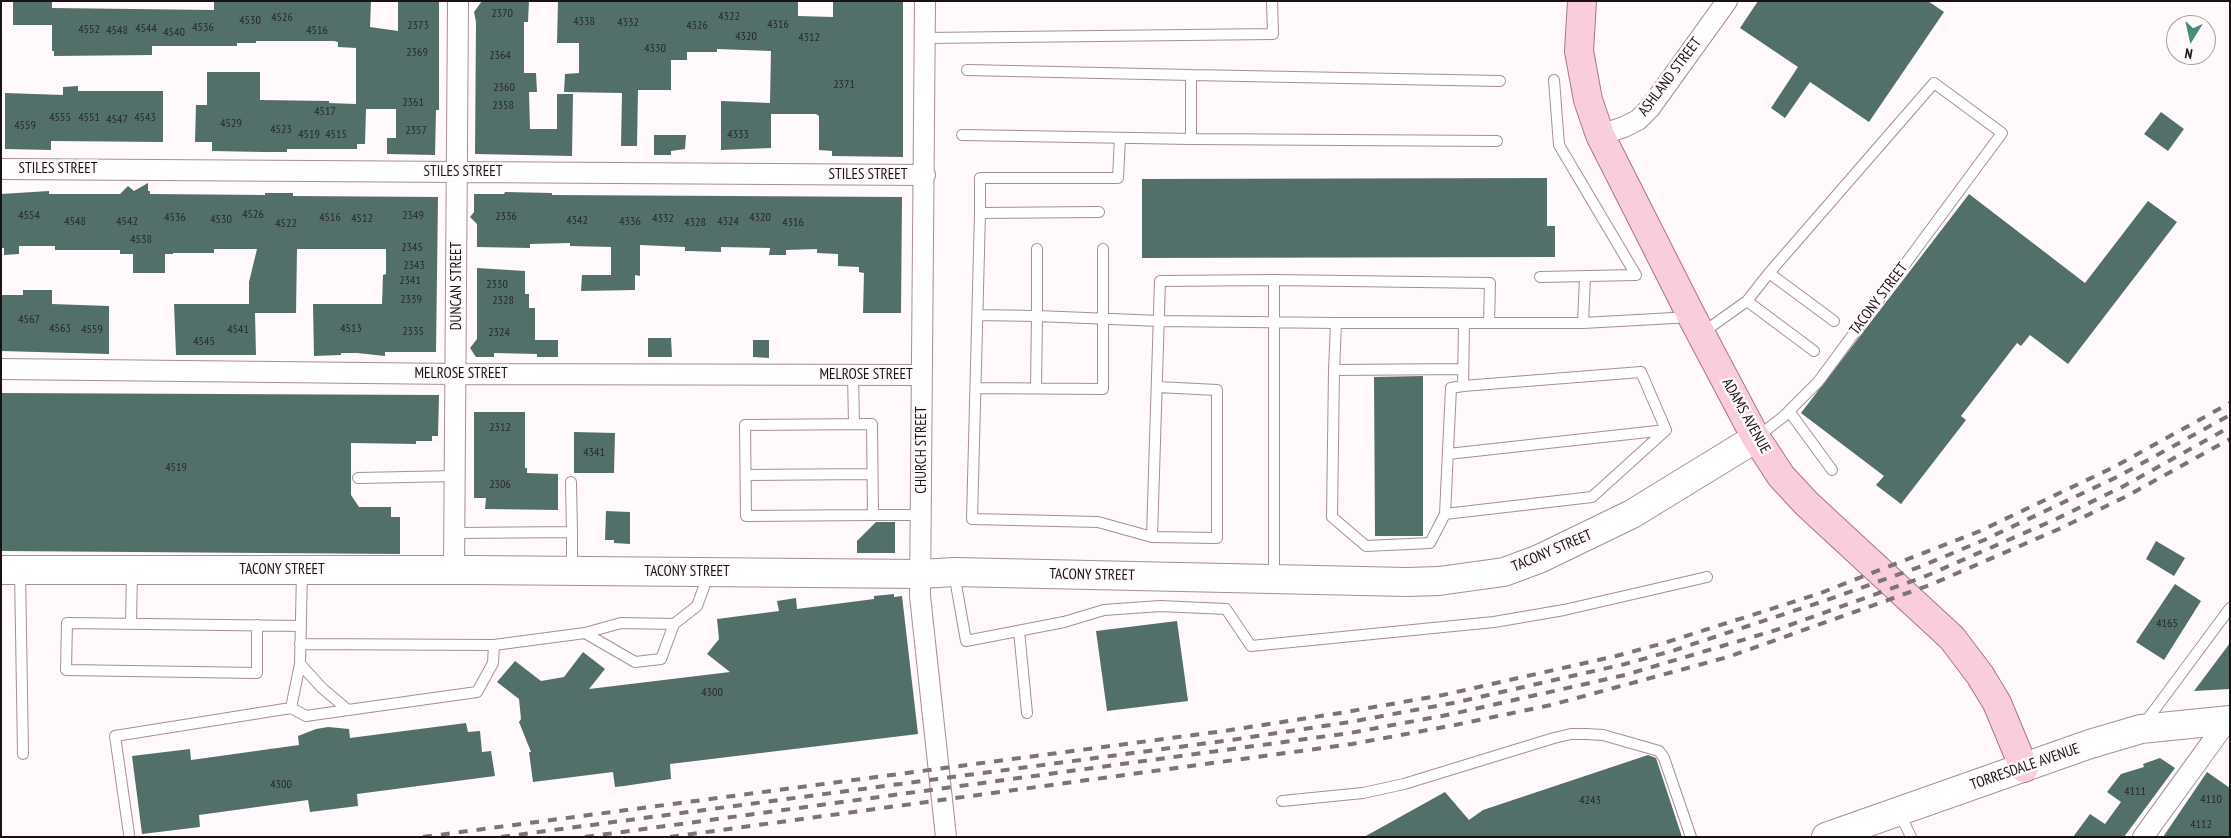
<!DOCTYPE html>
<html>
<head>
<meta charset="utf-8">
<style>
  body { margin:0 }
  #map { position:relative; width:2231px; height:838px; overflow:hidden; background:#fff9fb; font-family:"PT Sans Narrow",sans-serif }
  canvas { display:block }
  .frame { position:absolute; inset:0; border:2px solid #1a1114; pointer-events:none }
  .north { position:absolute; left:2166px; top:15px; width:50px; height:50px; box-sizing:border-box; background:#fff9fb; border:1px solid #a39c9f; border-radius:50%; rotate:190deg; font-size:14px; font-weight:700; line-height:20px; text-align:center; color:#1a1114 }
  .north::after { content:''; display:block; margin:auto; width:18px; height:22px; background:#478c81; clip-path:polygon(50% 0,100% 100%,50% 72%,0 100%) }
</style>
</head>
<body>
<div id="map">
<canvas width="2231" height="838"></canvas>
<div class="frame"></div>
<div class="north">N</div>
</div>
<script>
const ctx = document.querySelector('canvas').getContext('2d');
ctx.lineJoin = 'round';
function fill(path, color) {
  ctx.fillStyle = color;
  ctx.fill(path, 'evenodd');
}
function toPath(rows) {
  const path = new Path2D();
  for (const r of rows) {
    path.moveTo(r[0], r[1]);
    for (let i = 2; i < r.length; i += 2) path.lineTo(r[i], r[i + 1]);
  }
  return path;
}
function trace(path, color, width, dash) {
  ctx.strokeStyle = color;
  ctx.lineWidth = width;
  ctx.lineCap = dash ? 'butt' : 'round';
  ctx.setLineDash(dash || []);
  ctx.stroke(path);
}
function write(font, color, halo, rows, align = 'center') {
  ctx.font = font + ' "PT Sans Narrow",sans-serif';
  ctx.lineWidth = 5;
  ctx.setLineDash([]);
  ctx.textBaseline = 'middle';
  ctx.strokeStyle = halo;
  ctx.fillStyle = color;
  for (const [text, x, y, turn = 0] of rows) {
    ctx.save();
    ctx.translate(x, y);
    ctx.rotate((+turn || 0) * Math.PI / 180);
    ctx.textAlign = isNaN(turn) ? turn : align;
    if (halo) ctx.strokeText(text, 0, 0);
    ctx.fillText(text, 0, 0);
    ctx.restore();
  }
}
fill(toPath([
  [13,1,52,1,52,8,214,10,214,1,371,1,370,27,398,31,398,1,439,1,439,110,436,110,435,155,387,154,387,138,396,138,396,109,366,109,365,144,357,144,357,149,287,149,287,152,263,152,212,151,212,142,195,142,196,105,207,105,207,72,260,72,260,100,329,101,329,103,356,104,356,48,338,47,338,42,334,41,256,41,256,43,237,43,237,46,152,46,152,55,54,56,54,51,52,51,52,25,13,25],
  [482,1,529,1,528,22,524,22,524,73,536,73,537,92,529,92,530,129,557,129,557,94,573,94,572,156,475,154,476,22,474,12],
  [558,1,798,1,798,16,833,17,833,1,903,1,903,157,832,156,832,151,819,150,819,116,816,114,771,114,771,148,721,150,721,101,770,103,771,51,717,49,717,52,687,52,687,60,671,60,671,90,638,90,637,146,621,146,622,93,564,92,565,74,579,73,579,43,557,43],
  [1758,1,1928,1,1944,12,1869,122,1810,82,1785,118,1771,108,1798,67,1740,28],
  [78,86,78,91,163,91,163,142,51,141,51,150,5,149,5,93,63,95,63,87],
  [2161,112,2184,129,2168,151,2144,134],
  [654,135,686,135,685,149,671,151,671,155,654,155],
  [1547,178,1547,226,1555,226,1555,257,1142,258,1142,179],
  [148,183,148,191,150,191,150,194,265,195,265,193,293,193,293,196,438,197,436,352,385,352,385,356,357,353,341,353,341,355,314,356,313,304,382,304,383,275,386,274,386,249,297,249,296,313,255,313,256,355,176,355,174,304,249,304,249,282,257,249,214,249,214,253,173,253,173,254,165,254,165,273,133,273,133,254,120,254,120,250,55,250,55,246,19,246,19,254,4,255,4,248,1,248,1,194,49,191,49,194,120,194,128,186,134,191],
  [505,192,552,193,552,195,902,197,901,313,863,313,864,273,859,272,859,267,838,266,838,254,817,253,817,249,786,250,786,255,769,255,770,248,721,247,721,252,689,251,685,251,685,247,640,245,640,276,635,275,635,290,581,291,582,275,611,275,611,247,570,246,570,243,530,244,530,248,477,247,477,224,470,217,474,212,474,194,504,194],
  [1969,194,2085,283,2148,201,2177,222,2068,364,2030,335,2021,346,2017,343,1961,416,1966,420,1901,504,1876,485,1884,476,1801,413],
  [477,268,525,271,525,294,529,294,529,308,535,308,535,340,558,340,558,357,537,357,537,354,494,353,494,357,476,357,470,348,477,339],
  [23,290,52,290,52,304,109,306,109,354,1,351,1,295,23,295],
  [648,338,671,338,672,357,648,357],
  [753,340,769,340,769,358,753,357],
  [1423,376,1423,536,1375,536,1374,377],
  [1,393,439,395,438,436,432,436,432,441,416,441,416,444,351,443,351,495,359,507,391,507,391,517,400,517,400,554,1,551],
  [474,412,525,412,525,468,527,468,527,473,558,474,558,510,485,509,486,498,474,498],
  [574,432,615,433,614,473,574,473],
  [606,511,630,512,630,544,614,543,614,540,605,540],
  [876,522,895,522,895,553,857,553,857,541],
  [2156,541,2185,558,2174,576,2146,559],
  [2175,584,2201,601,2164,660,2136,642],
  [894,594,894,597,902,596,918,734,670,764,671,779,624,786,615,787,613,772,533,782,529,752,531,752,519,722,521,719,519,699,497,682,515,661,541,681,564,677,583,652,605,669,589,689,730,672,707,654,719,639,717,619,779,611,777,601,796,598,797,609,874,599,874,596],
  [1177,621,1188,701,1107,711,1096,631],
  [2230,643,2230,689,2194,691],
  [466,723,468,732,480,731,482,752,491,751,495,776,357,794,358,806,310,812,308,800,199,815,200,827,142,834,132,756,190,749,191,760,299,745,298,736,316,729,328,727,349,729,350,738],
  [1648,755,1656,758,1682,837,1364,837,1445,792,1469,820,1483,810],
  [2160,758,2175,768,2124,837,2073,837,2090,814,2105,824,2121,802,2107,792,2121,774,2144,767,2143,764],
  [2207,772,2230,788,2230,837,2163,837]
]), '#536f6a');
const lane = toPath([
  [925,38,1273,34,1272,1],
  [967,70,1191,75],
  [962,135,1191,139,1497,141],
  [1191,139,1191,75,1500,81],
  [1099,212,980,213,972,519,1098,522,1152,537,1160,281,1274,280],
  [980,213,980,178,1118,178,1120,138],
  [1037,249,1037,316,1160,321,1336,323,1583,323,1691,317],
  [1540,277,1636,275,1559,145,1554,80],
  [1747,301,1814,351],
  [978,315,1037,316,1036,388],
  [1583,323,1585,277],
  [1702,333,1747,301,1769,273],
  [1334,370,1336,323],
  [853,375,854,424],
  [1463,386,1641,372,1666,430,1592,497,1445,514,1451,388,1463,386,1464,323],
  [976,388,1103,389,1103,249],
  [1789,411,1832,470],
  [1757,437,1783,417,1818,382,2002,133,1934,83,1769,273,1834,321],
  [1448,454,1666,430],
  [746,475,872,474],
  [358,478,456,476],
  [571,482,572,532],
  [1445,514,1430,543,1366,546,1332,517,1334,370,1463,369],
  [873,515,872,424,745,425,746,516,873,515,921,515],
  [455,533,572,532,572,570],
  [1152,537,1217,538,1217,390,1157,387],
  [20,571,23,754],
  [954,573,966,641,1064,622,1104,610,1160,606,1226,609,1251,646,1494,622,1564,610,1707,577],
  [1274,578,1274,280,1490,283,1489,323],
  [131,623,132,572],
  [257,625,257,673,66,670,67,623,301,626],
  [1019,631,1027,713],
  [585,633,621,623,674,624],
  [300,644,494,645],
  [300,664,322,688,348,710,306,716,291,708,300,664,302,571],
  [348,710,477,692,493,663,494,645,585,633,635,662,661,659,674,624,697,606,709,573],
  [2144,724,2230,608],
  [1282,801,1363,793,1404,784,1554,738,1571,734,1586,734,1603,735,1659,751,1664,758,1691,837],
  [1899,812,1911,837],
  [129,834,115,736,291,708]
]);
const street = toPath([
  [925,1,920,596,946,837],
  [1600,135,1624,127,1638,120,1650,108,1727,1],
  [1,169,925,175],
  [1,369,457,374,922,375],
  [454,570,458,1],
  [2143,837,2230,717]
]);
const secondary = toPath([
  [1,570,473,570,921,574,954,572,1407,582,1439,581,1504,572,1539,559,1632,514,1756,438],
  [1826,837,2090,744,2141,729,2230,720]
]);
const primary = toPath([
  [1582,1,1579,51,1588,100,1600,135,1692,317,1756,438,1781,476,1807,504,1952,638,1980,675,1997,703,2024,768]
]);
trace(lane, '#a78e96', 12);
trace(street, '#a78e96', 22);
trace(secondary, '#a78e96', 30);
trace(primary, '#a97688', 30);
trace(lane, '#fff', 10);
trace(street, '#fff', 20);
trace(secondary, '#fff', 28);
trace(primary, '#facddd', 28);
trace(toPath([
  [423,837,1224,731,1340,713,1443,695,1616,656,1664,643,1818,594,1980,531,2112,468,2230,403],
  [501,837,1231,740,1350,722,1453,703,1625,664,1672,651,1827,600,1922,566,1984,540,2117,477,2230,415],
  [585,837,1350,733,1452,714,1625,675,1776,630,1926,576,2054,520,2122,487,2230,427],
  [670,837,1352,744,1455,725,1551,705,1728,657,1930,585,2059,529,2127,496,2230,439]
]), '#7b7375', 4, [9, 9]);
write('12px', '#28282a', null, [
  ["2370",502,14],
  ["4322",729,17],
  ["4526",282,18],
  ["4530",250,21],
  ["4338",584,22],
  ["4332",628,23],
  ["4316",778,25],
  ["2373",418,26],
  ["4326",697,26],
  ["4536",203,28],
  ["4544",146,29],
  ["4552",89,30],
  ["4548",117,31],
  ["4516",317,31],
  ["4540",174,33],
  ["4320",746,37],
  ["4312",809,38],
  ["4330",655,49],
  ["2369",417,53],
  ["2364",500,56],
  ["2371",844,85],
  ["2360",504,88],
  ["2361",413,103],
  ["2358",503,106],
  ["4517",325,112],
  ["4555",60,118],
  ["4551",89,118],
  ["4543",145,118],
  ["4547",117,120],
  ["4529",231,124],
  ["4559",25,126],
  ["4523",281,130],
  ["2357",416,131],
  ["4519",309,135],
  ["4515",336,135],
  ["4333",738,135],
  ["4526",253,215],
  ["4554",29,216],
  ["2349",413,216],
  ["2336",506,217],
  ["4536",175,218],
  ["4516",330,218],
  ["4320",760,218],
  ["4512",362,219],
  ["4332",663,219],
  ["4530",221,220],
  ["4342",577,221],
  ["4548",75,222],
  ["4542",127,222],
  ["4336",630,222],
  ["4324",728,222],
  ["4328",695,223],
  ["4316",793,223],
  ["4522",286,224],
  ["4538",141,240],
  ["2345",412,248],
  ["2343",414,266],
  ["2341",410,281],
  ["2330",497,285],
  ["2339",411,300],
  ["2328",503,301],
  ["4567",29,320],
  ["4563",60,329],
  ["4513",351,329],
  ["4559",92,330],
  ["4541",238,330],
  ["2335",413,332],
  ["2324",499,333],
  ["4545",204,342],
  ["2312",500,428],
  ["4341",594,453],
  ["4519",176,468],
  ["2306",500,485],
  ["4165",2167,624],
  ["4300",712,693],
  ["4300",281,785],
  ["4111",2135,792],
  ["4110",2211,800],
  ["4243",1590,801],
  ["4112",2201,825]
]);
write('15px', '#1a1114', '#fff9fb', [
  ["ASHLAND STREET",1670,77,-53],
  ["STILES STREET",58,169],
  ["STILES STREET",463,172],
  ["STILES STREET",868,175],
  ["DUNCAN STREET",457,286,-90],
  ["TACONY STREET",1879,299,-53],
  ["MELROSE STREET",461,374],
  ["MELROSE STREET",866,375],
  ["ADAMS AVENUE",1746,416,61],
  ["CHURCH STREET",922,450,-90],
  ["TACONY STREET",1552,551,-23],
  ["TACONY STREET",282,570],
  ["TACONY STREET",687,572],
  ["TACONY STREET",1092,575,1],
  ["TORRESDALE AVENUE",2025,767,-19]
]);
</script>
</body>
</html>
